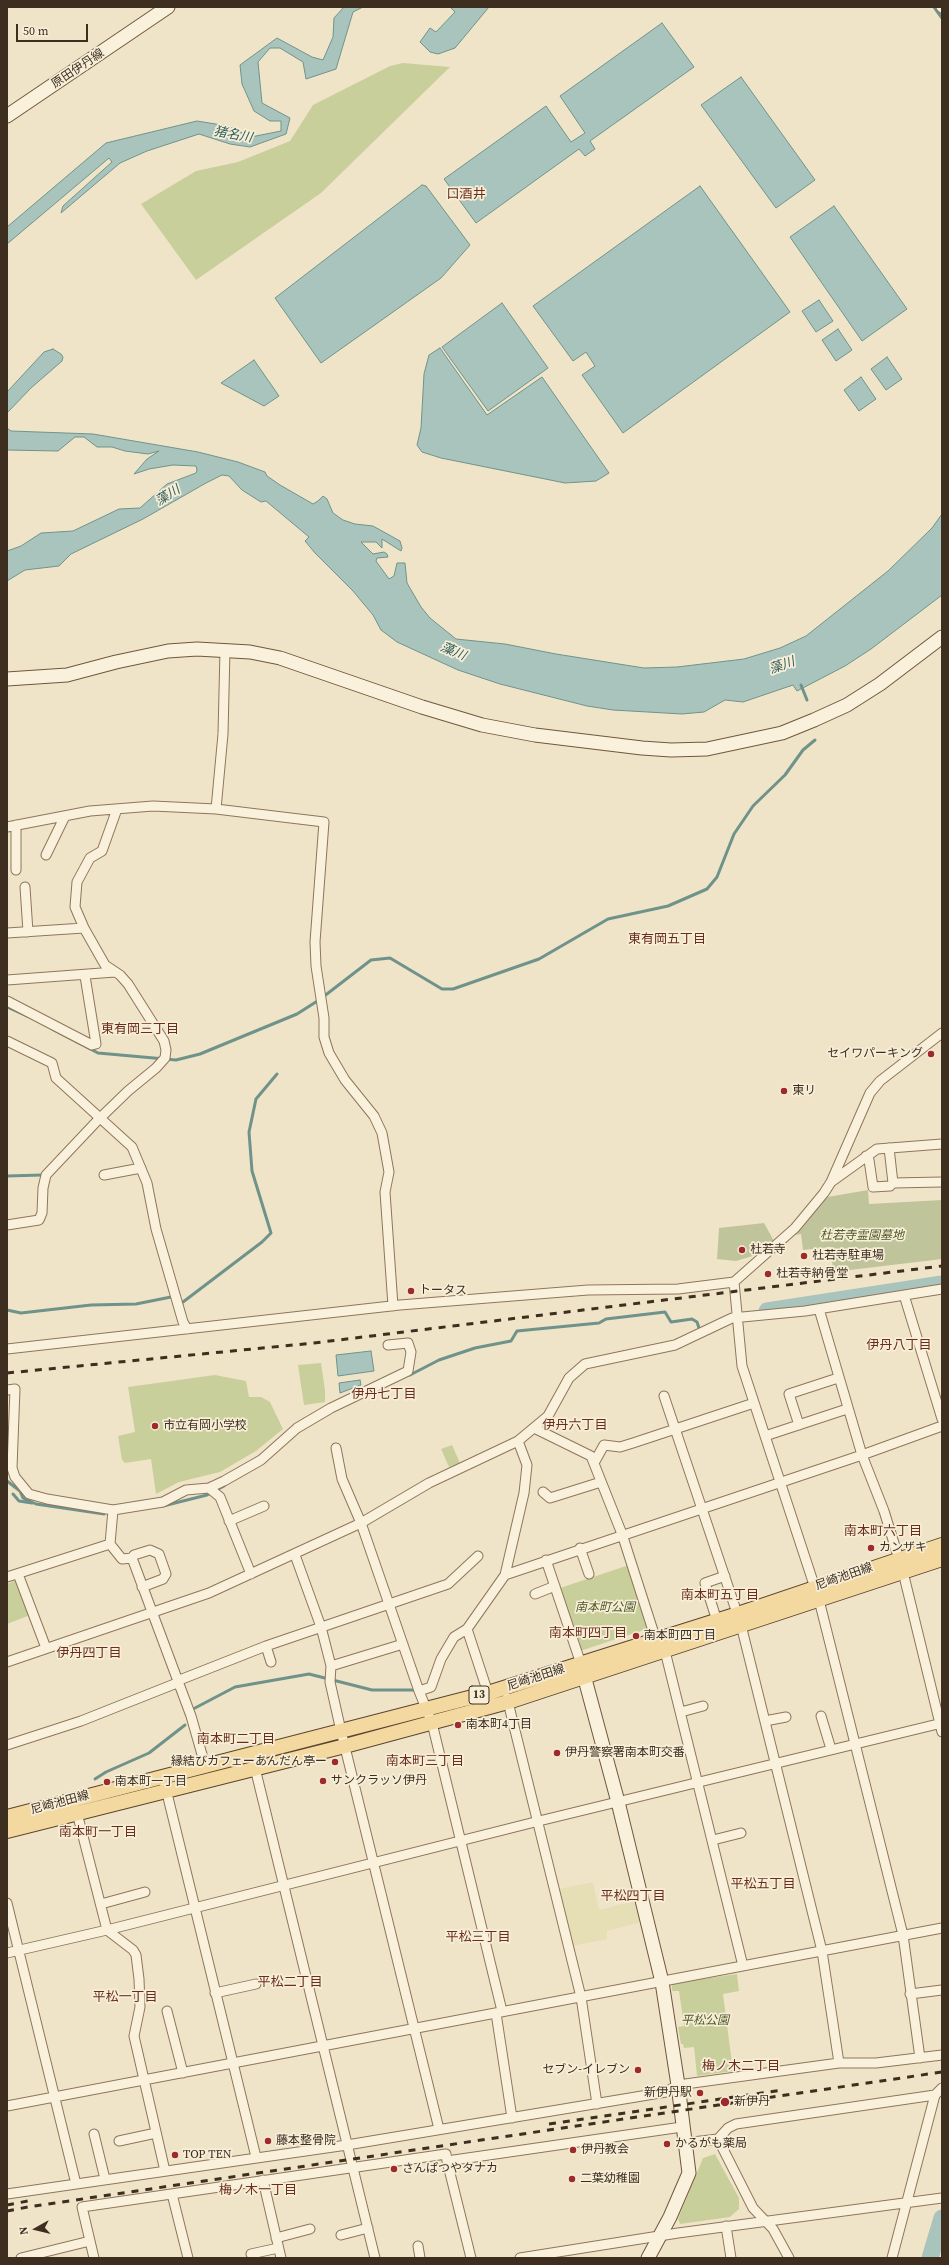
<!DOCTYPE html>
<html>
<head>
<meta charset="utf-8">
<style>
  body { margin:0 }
  #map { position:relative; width:949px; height:2265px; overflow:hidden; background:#f0e4c8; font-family:"Source Serif 4",serif }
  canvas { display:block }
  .frame { position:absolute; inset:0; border:8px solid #3d2e20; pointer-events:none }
  .north { position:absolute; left:16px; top:2209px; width:40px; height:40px; -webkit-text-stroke:3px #f7eed8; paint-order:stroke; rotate:262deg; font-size:11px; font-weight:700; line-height:16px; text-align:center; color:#3d2e20 }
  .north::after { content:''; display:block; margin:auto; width:14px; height:18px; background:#3d2e20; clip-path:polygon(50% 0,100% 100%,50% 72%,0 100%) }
  .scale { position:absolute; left:16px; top:24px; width:72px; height:18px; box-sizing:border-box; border:2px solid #3d2e20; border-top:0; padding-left:5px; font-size:12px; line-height:14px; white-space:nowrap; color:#3d2e20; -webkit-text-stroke:3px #f7eed8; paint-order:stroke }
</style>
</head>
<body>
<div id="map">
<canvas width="949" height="2265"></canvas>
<div class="frame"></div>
<div class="north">N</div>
<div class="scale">50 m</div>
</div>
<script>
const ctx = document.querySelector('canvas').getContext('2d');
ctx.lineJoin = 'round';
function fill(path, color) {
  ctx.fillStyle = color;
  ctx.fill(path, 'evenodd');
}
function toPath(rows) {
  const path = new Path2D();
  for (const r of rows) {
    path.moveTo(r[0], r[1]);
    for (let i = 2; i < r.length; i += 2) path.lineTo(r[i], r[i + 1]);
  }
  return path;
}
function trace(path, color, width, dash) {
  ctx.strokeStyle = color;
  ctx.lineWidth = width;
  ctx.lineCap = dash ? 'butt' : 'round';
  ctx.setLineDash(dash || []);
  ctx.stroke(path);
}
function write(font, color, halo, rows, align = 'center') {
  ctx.font = font + ' "Source Serif 4","Noto Sans JP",serif';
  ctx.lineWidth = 3.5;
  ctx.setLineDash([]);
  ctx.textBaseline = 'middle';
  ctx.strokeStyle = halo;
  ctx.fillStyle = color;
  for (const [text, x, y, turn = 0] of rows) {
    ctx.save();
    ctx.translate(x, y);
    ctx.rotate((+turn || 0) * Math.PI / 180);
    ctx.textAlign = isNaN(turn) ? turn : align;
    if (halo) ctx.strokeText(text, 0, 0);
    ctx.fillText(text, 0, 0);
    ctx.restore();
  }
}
fill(toPath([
  [593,1882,599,1910,637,1900,642,1922,607,1931,607,1939,572,1946,559,1889]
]), '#e6deb5');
fill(toPath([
  [403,63,450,67,321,193,196,280,141,204,196,171,238,162,290,141,313,105,390,66],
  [321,1363,325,1390,325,1402,304,1405,298,1365],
  [215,1375,246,1381,249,1397,261,1397,270,1402,283,1429,256,1451,220,1472,179,1482,156,1494,151,1459,125,1463,122,1460,118,1436,135,1432,128,1387],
  [452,1445,460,1463,449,1467,441,1449],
  [629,1565,650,1628,580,1651,560,1588],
  [14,1581,18,1583,30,1615,7,1624,7,1584],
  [737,1974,739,1991,723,1994,733,2071,697,2076,694,2047,684,2048,683,2044,681,2044,678,2027,684,2026,679,1991,672,1991,672,1986,674,1983],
  [715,2154,739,2198,739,2209,730,2217,680,2224,678,2219,703,2158]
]), '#c9cf9b');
fill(toPath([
  [868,1190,869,1204,942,1200,942,1259,833,1272,831,1247,803,1250,801,1234,795,1235,822,1198],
  [764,1223,774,1241,759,1254,736,1261,717,1259,719,1228]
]), '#bfc49a');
const water = toPath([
  [344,7,363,7,353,12,336,69,306,79,303,62,280,48,270,48,258,62,262,103,290,118,286,134,250,147,230,144,199,134,147,151,120,163,61,213,63,206,112,162,109,158,7,244,7,227,106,143,197,121,228,126,251,137,281,131,281,121,270,121,254,111,242,84,240,65,277,38,312,57,323,60,333,37,334,18,344,7],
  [450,7,489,7,455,48,438,54,430,52,420,42,430,28,436,32,455,12,450,7],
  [662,23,694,67,590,141,595,149,585,156,579,149,476,223,444,179,546,106,571,142,585,133,560,96,662,23],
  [741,77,815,180,776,208,701,105,741,77],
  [422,185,426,186,470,245,441,278,321,363,275,298,422,185],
  [700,186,790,312,623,433,582,375,595,366,586,352,573,361,533,306,700,186],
  [834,206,907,309,862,341,790,237,834,206],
  [819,300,833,321,816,332,802,311,819,300],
  [502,303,548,368,488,411,442,347,502,303],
  [838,329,852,350,836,361,822,340,838,329],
  [440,348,487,415,542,377,609,473,596,481,565,483,441,458,422,452,417,445,421,428,424,374,429,355,440,348],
  [53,349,61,354,63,357,62,361,31,388,7,413,7,392,44,352,53,349],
  [887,357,902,379,886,390,871,369,887,357],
  [254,360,279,396,264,406,221,383,254,360],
  [861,377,876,399,859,411,844,390,861,377],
  [7,428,11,431,93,434,198,452,238,462,265,472,267,476,280,485,313,504,318,501,323,496,327,499,333,513,343,520,355,524,373,526,400,541,402,548,401,551,382,539,382,548,376,542,361,542,373,554,384,552,387,554,388,557,377,558,376,561,389,579,394,576,397,563,405,563,407,583,421,607,430,618,456,639,505,644,556,654,644,668,677,667,744,659,780,648,806,636,888,571,932,528,942,514,942,595,871,649,845,666,797,691,793,685,743,702,725,700,704,712,682,714,613,710,587,706,500,684,458,670,397,642,381,630,373,615,353,591,315,553,305,541,309,537,266,501,261,502,242,490,229,476,222,475,206,483,143,519,71,554,59,566,25,570,7,581,7,551,21,546,41,533,73,531,119,509,140,508,167,484,196,473,197,470,196,466,173,465,149,469,134,474,147,459,159,451,148,454,125,451,112,447,97,447,84,437,75,437,58,451,7,450,7,428],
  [371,1351,374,1371,338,1376,336,1355,371,1351],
  [360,1380,361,1385,340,1393,339,1383,360,1380]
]);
fill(water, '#a9c4bc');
trace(water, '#6f938a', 1);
trace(toPath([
  [934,7,942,18],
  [801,685,807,700],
  [323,997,371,960,390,958,442,989,453,989,539,959,608,919,668,906,707,889,717,877,734,834,753,806,785,775,803,750,815,740],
  [7,1007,27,1016],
  [52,1029,98,1053,176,1060,200,1054,297,1014,319,1000],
  [7,1176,42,1175],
  [183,1302,262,1242,271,1233,252,1171,249,1132,256,1099,277,1074],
  [7,1310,21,1313,91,1305,136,1304,171,1297],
  [410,1375,439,1360,475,1348,511,1341,517,1331,599,1323,606,1319,665,1312,671,1322,692,1319,697,1322,699,1328],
  [7,1481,20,1491,23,1498,36,1504,104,1514],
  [13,1494,19,1501,32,1503],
  [163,1506,207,1495,224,1486],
  [195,1708,235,1687,309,1674,372,1690,414,1690],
  [95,1779,106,1772,149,1753,185,1725]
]), '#6f938a', 3);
trace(toPath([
  [767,1311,942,1284],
  [930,2258,942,2218]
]), '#a9c4bc', 17);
const street = toPath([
  [941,7,942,8],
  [216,809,223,734,225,650],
  [16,825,16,870],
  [7,827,90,811,153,806,216,809,324,822,315,942,316,966,324,1018,324,1037,329,1053,345,1080,374,1116,382,1133,389,1172,385,1192,393,1306],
  [46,855,65,816],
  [25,887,28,932],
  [7,933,84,928],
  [7,980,115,972],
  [7,1001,92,1045,96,1044,85,976],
  [7,1041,52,1063,56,1078,132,1147,147,1183,156,1229,183,1322,187,1329],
  [889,1148,893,1183,942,1182],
  [866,1156,869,1160,873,1187,890,1186,893,1183],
  [104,1175,141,1168],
  [831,1182,877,1149,942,1144],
  [7,1225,39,1220,42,1213,43,1188,46,1175,97,1121,128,1091,156,1068,165,1058,166,1050,164,1041,128,984,120,975,105,965,84,928,75,907,77,882,90,858,102,851,117,809],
  [734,1282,742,1366,819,1600,903,1935,920,2058],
  [904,1295,942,1419],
  [819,1309,862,1455,884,1511,903,1572,942,1732],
  [7,1349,400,1305,588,1290,678,1289,734,1282,795,1228,824,1193,831,1182,870,1093,880,1081,942,1033],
  [7,1390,15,1389,12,1468,15,1477,29,1494,47,1499,113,1510,163,1502,186,1490,209,1488,220,1497,251,1574],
  [664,1396,741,1625,822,1951,839,2063],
  [799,1425,789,1394,838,1378],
  [534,1428,591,1456,622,1534,656,1640],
  [765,1436,847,1409],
  [336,1448,342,1479,361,1523,419,1691],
  [594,1463,604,1445,620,1447,633,1443,754,1403],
  [209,1488,224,1481,261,1460,297,1428,331,1408,408,1371,411,1352,408,1343,388,1345],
  [543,1492,550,1498,601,1482],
  [229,1521,264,1506],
  [110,1544,113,1510],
  [580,1548,589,1574],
  [295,1555,321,1627,331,1666,330,1682,341,1731,439,2129],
  [132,1558,134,1555,150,1550,159,1554,166,1574,163,1579,142,1587],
  [546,1560,581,1664],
  [18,1574,46,1648],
  [505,1575,862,1455,942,1426],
  [7,1577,110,1544,122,1559,132,1558,191,1716,205,1765],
  [535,1594,555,1586],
  [717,1621,705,1583,725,1576],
  [467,1629,488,1693],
  [266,1646,271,1662],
  [664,1647,743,1966],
  [7,1662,209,1593,361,1523,429,1483,518,1441,548,1416,569,1378,585,1364,675,1345,732,1318,805,1311,942,1289],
  [331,1666,403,1644],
  [177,1681,266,1646,448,1584,478,1556],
  [507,1698,581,1997,597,2104],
  [681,1712,703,1706],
  [821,1716,831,1749],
  [765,1721,786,1717],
  [7,1745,81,1721,177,1683],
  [254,1764,375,2258],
  [163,1777,256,2157],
  [76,1809,107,1930,133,1950,136,1955,139,1979,140,2007,134,2036,165,2171],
  [713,1840,741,1833],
  [7,1903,76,2184],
  [101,1904,145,1892],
  [7,1953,107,1930,539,1821,942,1723],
  [215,1993,256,1984],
  [910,1994,942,1990],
  [167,2011,183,2073],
  [502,2011,432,1723,419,1691,431,1687,441,1659,454,1637,467,1629,505,1575,524,1493,527,1465,518,1441],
  [496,2013,512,2118],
  [7,2106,942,1928],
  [94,2134,105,2179],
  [718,2139,728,2128,736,2124,935,2095,942,2088],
  [119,2141,156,2133],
  [684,2143,718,2139,753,2208,773,2229,789,2258],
  [447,2161,471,2258],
  [263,2180,281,2258],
  [7,2194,347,2145,666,2092,678,2085,839,2063,876,2063,942,2055],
  [172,2194,188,2258],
  [726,2226,731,2258],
  [341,2235,368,2228],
  [276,2238,310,2229],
  [418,2246,420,2258],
  [251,2254,278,2248],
  [21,2258,90,2241],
  [94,2258,82,2207,446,2154,447,2161,682,2127],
  [520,2258,678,2233,942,2198],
  [892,2258,935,2095]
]);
const secondary = toPath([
  [7,116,168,7],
  [7,679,67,675,116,662,168,651,197,649,250,652,280,658,422,707,482,725,535,735,642,748,671,750,707,749,782,733,814,720,847,705,880,684,942,637],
  [582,1668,618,1802,662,1982,678,2085,689,2173,670,2217,648,2258]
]);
const primary = toPath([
  [7,1817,488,1693,738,1614,942,1545],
  [7,1831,345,1746,508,1702,942,1559]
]);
trace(street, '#8d765c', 11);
trace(secondary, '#6f573f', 15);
trace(primary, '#5b4430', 16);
trace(street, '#faf1dc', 9);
trace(secondary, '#faf1dc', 13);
trace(primary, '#f3d9a0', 14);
trace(toPath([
  [7,1373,314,1343,942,1266],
  [549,2124,783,2090],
  [7,2205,33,2200],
  [7,2211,28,2207,942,2072]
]), '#3d2e20', 3, [7, 7]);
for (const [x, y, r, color] of [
  [931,1054,4,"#9e2a2b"],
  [784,1091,4,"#9e2a2b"],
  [742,1250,4,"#9e2a2b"],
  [804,1256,4,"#9e2a2b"],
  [768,1274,4,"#9e2a2b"],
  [411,1291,4,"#9e2a2b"],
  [155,1426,4,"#9e2a2b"],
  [871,1548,4,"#9e2a2b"],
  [636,1636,4,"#9e2a2b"],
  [458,1725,4,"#9e2a2b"],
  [557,1753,4,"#9e2a2b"],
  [335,1762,4,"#9e2a2b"],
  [323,1781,4,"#9e2a2b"],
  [107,1782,4,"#9e2a2b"],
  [638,2070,4,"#9e2a2b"],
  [700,2093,4,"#9e2a2b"],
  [725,2102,5,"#9e2a2b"],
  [268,2141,4,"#9e2a2b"],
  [667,2144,4,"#9e2a2b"],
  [573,2150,4,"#9e2a2b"],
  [175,2155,4,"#9e2a2b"],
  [394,2169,4,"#9e2a2b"],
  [572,2179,4,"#9e2a2b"]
]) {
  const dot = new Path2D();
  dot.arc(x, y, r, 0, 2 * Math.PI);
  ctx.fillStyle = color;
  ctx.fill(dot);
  trace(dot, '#f7eed8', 1.5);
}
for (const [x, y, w] of [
  [479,1695,20]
]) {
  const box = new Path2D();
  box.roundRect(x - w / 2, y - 9, w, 18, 3);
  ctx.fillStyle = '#f7eed8';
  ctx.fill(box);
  trace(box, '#3d2e20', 1);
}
write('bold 11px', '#3d2e20', null, [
  ["13",479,1695]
]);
write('12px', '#3d2e20', '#f7eed8', [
  ["原田伊丹線",78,69,-34],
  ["尼崎池田線",844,1577,-19],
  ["尼崎池田線",536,1678,-18],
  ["尼崎池田線",60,1803,-15]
]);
write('12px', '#3d2e20', '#f7eed8', [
  ["セイワパーキング",923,1054,"right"],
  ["東リ",792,1091],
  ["杜若寺",750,1250],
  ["杜若寺駐車場",812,1256],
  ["杜若寺納骨堂",776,1274],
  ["トータス",419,1291],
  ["市立有岡小学校",163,1426],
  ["カンザキ",879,1548],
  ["南本町四丁目",644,1636],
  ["南本町4丁目",466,1725],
  ["伊丹警察署南本町交番",565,1753],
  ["縁結びカフェーあんだん亭ー",327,1762,"right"],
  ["サンクラッソ伊丹",331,1781],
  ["南本町一丁目",115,1782],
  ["セブン-イレブン",630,2070,"right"],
  ["新伊丹駅",692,2093,"right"],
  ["新伊丹",734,2102],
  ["藤本整骨院",276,2141],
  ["かるがも薬局",675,2144],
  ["伊丹教会",581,2150],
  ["TOP TEN",183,2155],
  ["さんぱつやタナカ",402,2169],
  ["二葉幼稚園",580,2179]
], 'left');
write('italic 12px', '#4d5a26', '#f7eed8', [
  ["杜若寺霊園墓地",862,1236],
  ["南本町公園",605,1608],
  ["平松公園",705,2021]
]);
write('italic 13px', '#2f5d5a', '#f7eed8', [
  ["猪名川",233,135,10],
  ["藻川",168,496,-32],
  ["藻川",453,652,23],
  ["藻川",782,666,-20]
]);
write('13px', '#6b2e1e', '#f7eed8', [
  ["口酒井",466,195],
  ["東有岡五丁目",667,940],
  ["東有岡三丁目",140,1030],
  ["伊丹八丁目",899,1346],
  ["伊丹七丁目",384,1395],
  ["伊丹六丁目",575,1426],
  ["南本町六丁目",883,1532],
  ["南本町五丁目",720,1596],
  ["南本町四丁目",588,1634],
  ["伊丹四丁目",89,1654],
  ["南本町二丁目",236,1740],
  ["南本町三丁目",425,1762],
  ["南本町一丁目",98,1833],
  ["平松五丁目",763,1885],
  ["平松四丁目",633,1897],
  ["平松三丁目",478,1938],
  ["平松二丁目",290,1983],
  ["平松一丁目",125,1998],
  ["梅ノ木二丁目",741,2067],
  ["梅ノ木一丁目",258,2191]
]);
</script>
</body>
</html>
